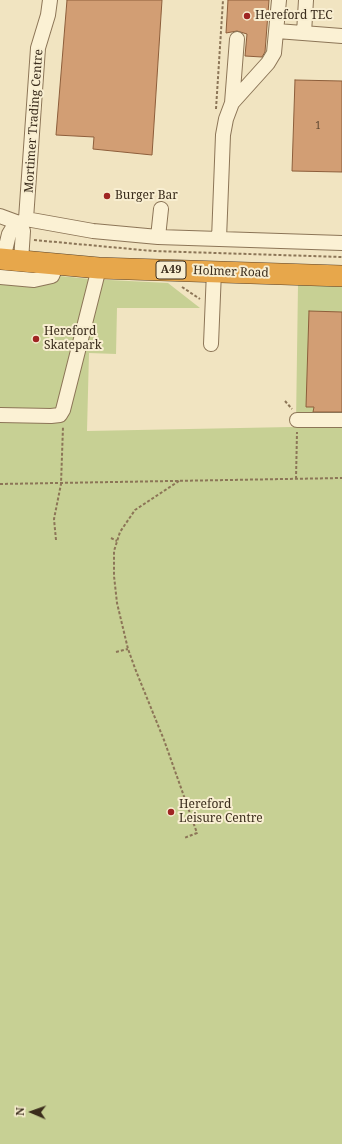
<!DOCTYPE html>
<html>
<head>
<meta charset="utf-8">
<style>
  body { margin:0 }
  #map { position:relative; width:342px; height:1144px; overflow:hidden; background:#f1e4c1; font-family:"Noto Serif",serif }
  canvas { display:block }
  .north { position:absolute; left:12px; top:1092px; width:40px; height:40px; -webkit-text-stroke:3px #f8eed1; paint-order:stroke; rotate:272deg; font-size:11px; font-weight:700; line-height:16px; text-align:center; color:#3a2c1c }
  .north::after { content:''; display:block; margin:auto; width:14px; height:18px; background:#3a2c1c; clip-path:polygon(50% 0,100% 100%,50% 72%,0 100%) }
</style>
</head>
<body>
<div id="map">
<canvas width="342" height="1144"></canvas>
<div class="north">N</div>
</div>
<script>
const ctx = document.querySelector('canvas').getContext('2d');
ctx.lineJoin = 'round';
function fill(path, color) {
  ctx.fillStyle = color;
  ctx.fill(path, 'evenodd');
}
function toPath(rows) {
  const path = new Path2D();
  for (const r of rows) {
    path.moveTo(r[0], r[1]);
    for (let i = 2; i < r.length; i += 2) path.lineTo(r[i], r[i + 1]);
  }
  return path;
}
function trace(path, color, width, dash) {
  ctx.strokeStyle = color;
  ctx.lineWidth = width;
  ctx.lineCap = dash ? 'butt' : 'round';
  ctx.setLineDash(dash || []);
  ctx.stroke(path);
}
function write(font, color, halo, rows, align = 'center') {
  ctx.font = font + ' "Noto Serif",serif';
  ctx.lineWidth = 4;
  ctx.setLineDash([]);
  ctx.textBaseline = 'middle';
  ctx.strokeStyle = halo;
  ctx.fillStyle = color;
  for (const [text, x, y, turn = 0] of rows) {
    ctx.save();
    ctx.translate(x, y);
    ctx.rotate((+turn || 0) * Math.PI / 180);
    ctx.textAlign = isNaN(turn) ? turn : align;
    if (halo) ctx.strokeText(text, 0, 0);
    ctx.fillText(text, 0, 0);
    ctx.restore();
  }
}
fill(toPath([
  [0,270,90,279,168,283,200,308,117,308,116,354,89,353,87,431,342,426,342,1144,0,1144],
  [298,285,342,285,342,424,296,423]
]), '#c7d094');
const building = toPath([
  [67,0,162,0,152,155,93,149,94,137,56,135,67,0],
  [228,0,269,0,265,52,262,57,245,56,247,34,237,31,226,33,228,0],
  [295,80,342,81,342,172,292,171,295,80],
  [309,311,342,312,342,412,313,412,314,407,306,407,309,311]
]);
fill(building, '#d29e74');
trace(building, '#8d5e3b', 1);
const minor = toPath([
  [277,31,342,36],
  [304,33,306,0],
  [232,103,237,39],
  [0,216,19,223,23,231,21,261],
  [26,219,38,48,48,15,50,0],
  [158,237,161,209],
  [219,239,223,135,226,119,232,103,268,63,274,53,279,0],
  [3,259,9,234,12,229,26,219,93,231,158,237,342,243],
  [0,277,34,280,52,276,57,264],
  [211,344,214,271],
  [0,415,51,416,60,415,63,410,99,268],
  [297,420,342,420]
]);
const highway = toPath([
  [0,259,99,268,342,276]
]);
trace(minor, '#8c7557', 16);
trace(highway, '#59422b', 22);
trace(toPath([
  [216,109,223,0],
  [34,240,153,251,342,257],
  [182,287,200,299],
  [285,401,292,409],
  [296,479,297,432],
  [179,481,135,510,120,532,114,551,114,576,117,603,128,649,136,671,164,740,197,833,184,838],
  [0,484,342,478],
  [111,538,117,541],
  [56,540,54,519,61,484,63,427],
  [116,652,128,649]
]), '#8c7557', 2, [3, 2]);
trace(minor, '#fbf1d4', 14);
trace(highway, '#e7a74b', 21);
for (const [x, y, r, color] of [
  [247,16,4,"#9f2522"],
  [107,196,4,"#9f2522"],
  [36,339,4,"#9f2522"],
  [171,812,4,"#9f2522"]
]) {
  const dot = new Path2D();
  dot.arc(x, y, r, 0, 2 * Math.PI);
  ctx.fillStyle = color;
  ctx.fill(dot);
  trace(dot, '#f8eed1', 1.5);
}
write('10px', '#604832', null, [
  ["1",318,126]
]);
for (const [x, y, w] of [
  [171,270,30]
]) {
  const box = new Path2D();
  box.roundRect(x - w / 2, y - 9, w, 18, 3);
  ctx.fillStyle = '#f8eed1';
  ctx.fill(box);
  trace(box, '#3a2c1c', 1);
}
write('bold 11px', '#3a2c1c', null, [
  ["A49",171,270]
]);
write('12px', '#3a2c1c', '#f8eed1', [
  ["Hereford TEC",255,16],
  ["Burger Bar",115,196],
  ["Hereford",44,332],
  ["Skatepark",44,346],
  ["Hereford",179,805],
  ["Leisure Centre",179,819]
], 'left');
write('12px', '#3a2c1c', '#f8eed1', [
  ["Mortimer Trading Centre",34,121,-86],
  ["Holmer Road",231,272,2]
]);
</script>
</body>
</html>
